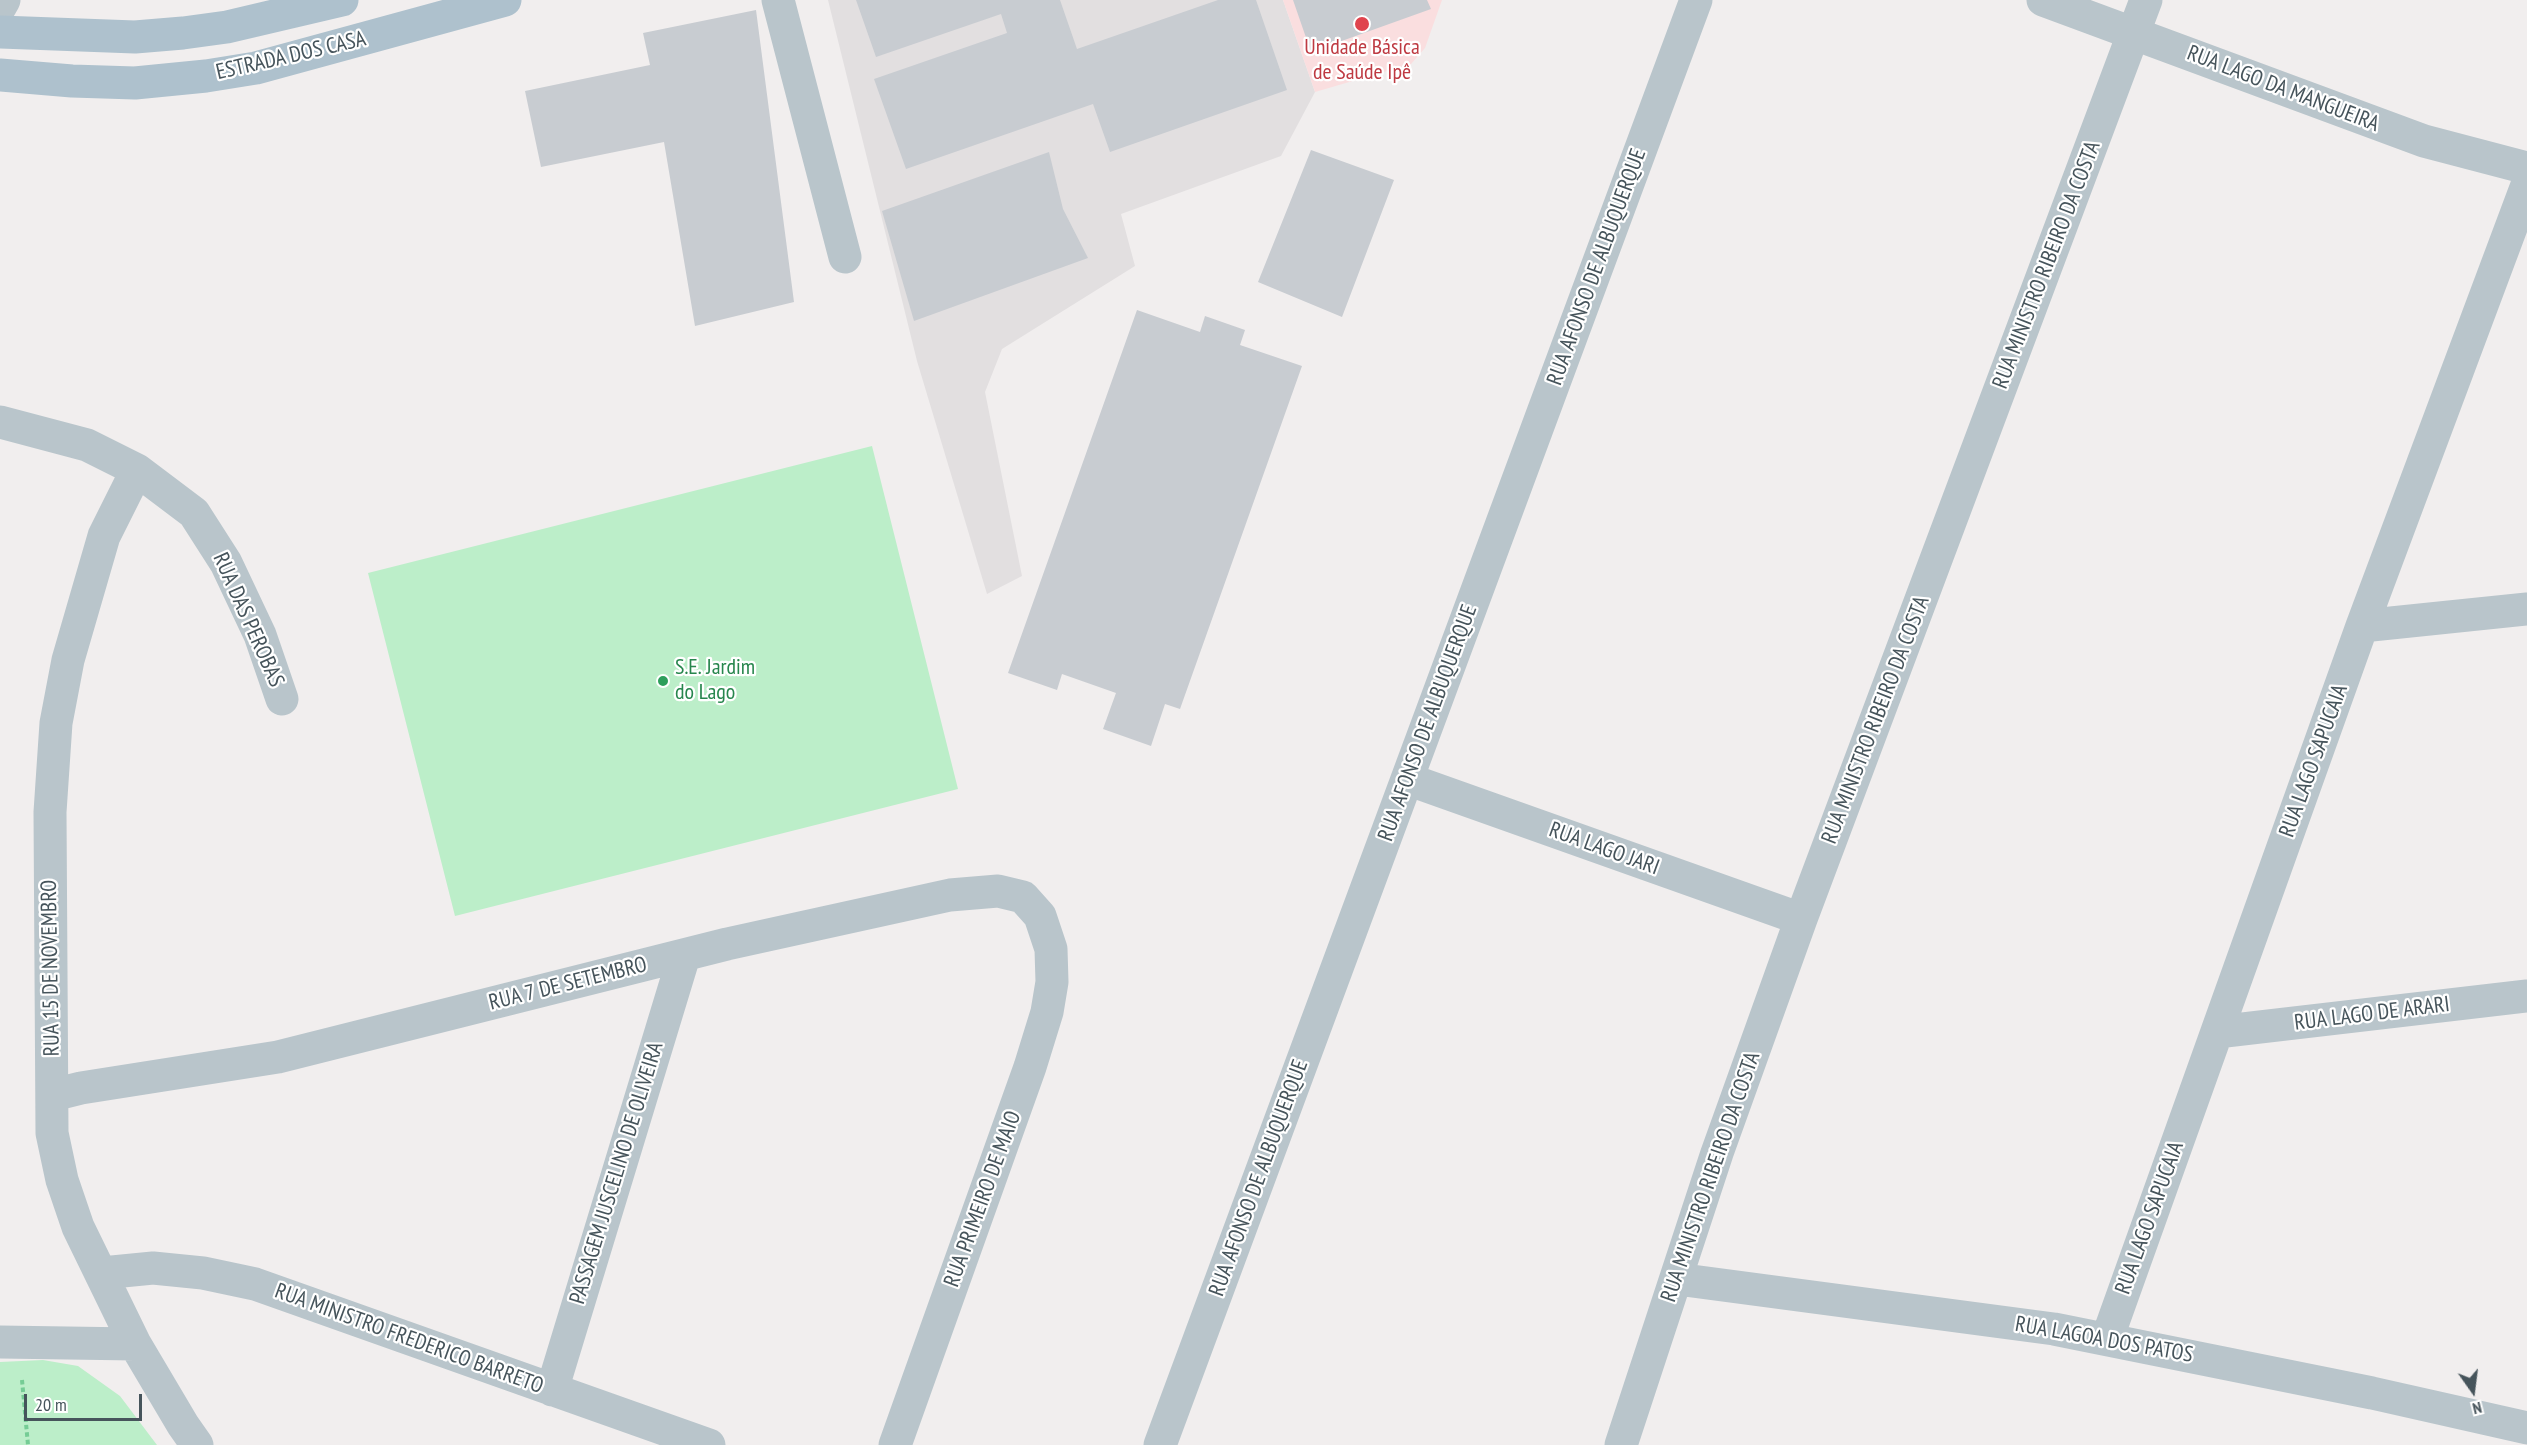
<!DOCTYPE html>
<html>
<head>
<meta charset="utf-8">
<style>
  body { margin:0 }
  #map { position:relative; width:2527px; height:1445px; overflow:hidden; background:#f1eeee; font-family:"PT Sans Narrow",sans-serif }
  canvas { display:block }
  .north { position:absolute; left:2443px; top:1361px; width:60px; height:60px; -webkit-text-stroke:4px #fff; paint-order:stroke; rotate:166deg; font-size:16px; font-weight:700; line-height:24px; text-align:center; color:#46545b }
  .north::after { content:''; display:block; margin:auto; width:21px; height:27px; background:#46545b; clip-path:polygon(50% 0,100% 100%,50% 72%,0 100%) }
  .scale { position:absolute; left:24px; top:1394px; width:118px; height:27px; box-sizing:border-box; border:3px solid #46545b; border-top:0; padding-left:8px; font-size:18px; line-height:21px; white-space:nowrap; color:#46545b; -webkit-text-stroke:4px #fff; paint-order:stroke }
</style>
</head>
<body>
<div id="map">
<canvas width="2527" height="1445"></canvas>
<div class="north">N</div>
<div class="scale">20 m</div>
</div>
<script>
const ctx = document.querySelector('canvas').getContext('2d');
ctx.lineJoin = 'round';
function fill(path, color) {
  ctx.fillStyle = color;
  ctx.fill(path, 'evenodd');
}
function toPath(rows) {
  const path = new Path2D();
  for (const r of rows) {
    path.moveTo(r[0], r[1]);
    for (let i = 2; i < r.length; i += 2) path.lineTo(r[i], r[i + 1]);
  }
  return path;
}
function trace(path, color, width, dash) {
  ctx.strokeStyle = color;
  ctx.lineWidth = width;
  ctx.lineCap = dash ? 'butt' : 'round';
  ctx.setLineDash(dash || []);
  ctx.stroke(path);
}
function write(font, color, halo, rows, align = 'center') {
  ctx.font = font + ' "PT Sans Narrow",sans-serif';
  ctx.lineWidth = 4.5;
  ctx.setLineDash([]);
  ctx.textBaseline = 'middle';
  ctx.strokeStyle = halo;
  ctx.fillStyle = color;
  for (const [text, x, y, turn = 0] of rows) {
    ctx.save();
    ctx.translate(x, y);
    ctx.rotate((+turn || 0) * Math.PI / 180);
    ctx.textAlign = isNaN(turn) ? turn : align;
    if (halo) ctx.strokeText(text, 0, 0);
    ctx.fillText(text, 0, 0);
    ctx.restore();
  }
}
fill(toPath([
  [828,0,1283,0,1315,92,1281,156,1121,214,1135,266,1002,349,985,392,1022,576,987,594,917,361]
]), '#e2dfe0');
fill(toPath([
  [1283,0,1442,0,1425,48,1411,64,1315,92]
]), '#fadedf');
fill(toPath([
  [872,446,958,789,455,916,368,573],
  [43,1360,78,1366,120,1396,157,1445,0,1445,0,1362]
]), '#bceec9');
fill(toPath([
  [856,0,1060,0,1077,49,1218,0,1256,0,1287,90,1110,152,1093,104,906,169,874,79,1007,33,1001,14,876,57],
  [1293,0,1427,0,1431,9,1311,52],
  [756,10,794,302,695,326,664,142,541,167,525,91,650,65,643,33],
  [1311,150,1394,180,1342,317,1258,282],
  [1049,152,1063,209,1088,258,914,321,882,211],
  [1137,310,1200,332,1205,316,1245,330,1240,345,1302,366,1180,709,1165,704,1151,746,1103,729,1116,693,1062,674,1057,690,1008,673]
]), '#c8ccd1');
trace(toPath([
  [22,1380,28,1445]
]), '#75cc95', 4, [4.5, 3]);
trace(toPath([
  [778,0,845,257],
  [2043,0,2424,141,2527,168],
  [0,7,4,0],
  [0,422,87,445,137,470,194,513,226,563,260,635,282,699],
  [137,470,104,536,68,660,56,723,50,812,52,1133,62,1180,78,1227,135,1344,183,1425,197,1445],
  [2362,626,2527,609],
  [1407,779,1801,919],
  [2217,1032,2527,996],
  [53,1095,81,1088,278,1057,727,944,950,895,998,891,1023,897,1040,916,1051,949,1052,982,1047,1012,1030,1067,895,1445],
  [102,1273,153,1268,203,1273,255,1284,709,1445],
  [1677,1279,2054,1329,2372,1393,2527,1428],
  [2107,1339,2362,626,2527,185],
  [0,1342,135,1344],
  [552,1390,684,956],
  [1160,1445,1696,0],
  [1621,1445,1717,1153,1801,919,2146,0]
]), '#b9c5cb', 33);
trace(toPath([
  [0,32,135,37,183,33,227,27,342,0],
  [0,75,72,81,135,83,206,76,256,68,505,0]
]), '#aec1cd', 33);
for (const [x, y, r, color] of [
  [1362,24,8,"#e0444e"],
  [663,681,6,"#2e9e5b"]
]) {
  const dot = new Path2D();
  dot.arc(x, y, r, 0, 2 * Math.PI);
  ctx.fillStyle = color;
  ctx.fill(dot);
  trace(dot, '#fff', 2);
}
write('22px', '#be3a42', '#fff', [
  ["Unidade Básica",1362,48],
  ["de Saúde Ipê",1362,73]
]);
write('22px', '#46545b', '#fff', [
  ["ESTRADA DOS CASA",291,56,-13],
  ["RUA LAGO DA MANGUEIRA",2283,89,21],
  ["RUA MINISTRO RIBEIRO DA COSTA",2047,265,-69],
  ["RUA AFONSO DE ALBUQUERQUE",1597,267,-70],
  ["RUA DAS PEROBAS",248,620,66],
  ["RUA MINISTRO RIBEIRO DA COSTA",1876,720,-69],
  ["RUA AFONSO DE ALBUQUERQUE",1428,723,-70],
  ["RUA LAGO SAPUCAIA",2314,761,-70],
  ["RUA LAGO JARI",1604,849,20],
  ["RUA 15 DE NOVEMBRO",51,968,-91],
  ["RUA 7 DE SETEMBRO",568,984,-14],
  ["RUA LAGO DE ARARI",2372,1014,-7],
  ["PASSAGEM JUSCELINO DE OLIVEIRA",617,1173,-73],
  ["RUA MINISTRO RIBEIRO DA COSTA",1711,1177,-71],
  ["RUA AFONSO DE ALBUQUERQUE",1259,1178,-70],
  ["RUA PRIMEIRO DE MAIO",983,1199,-70],
  ["RUA LAGO SAPUCAIA",2150,1218,-70],
  ["RUA MINISTRO FREDERICO BARRETO",409,1339,20],
  ["RUA LAGOA DOS PATOS",2104,1340,10]
]);
write('22px', '#27864d', '#fff', [
  ["S.E. Jardim",675,668],
  ["do Lago",675,693]
], 'left');
</script>
</body>
</html>
